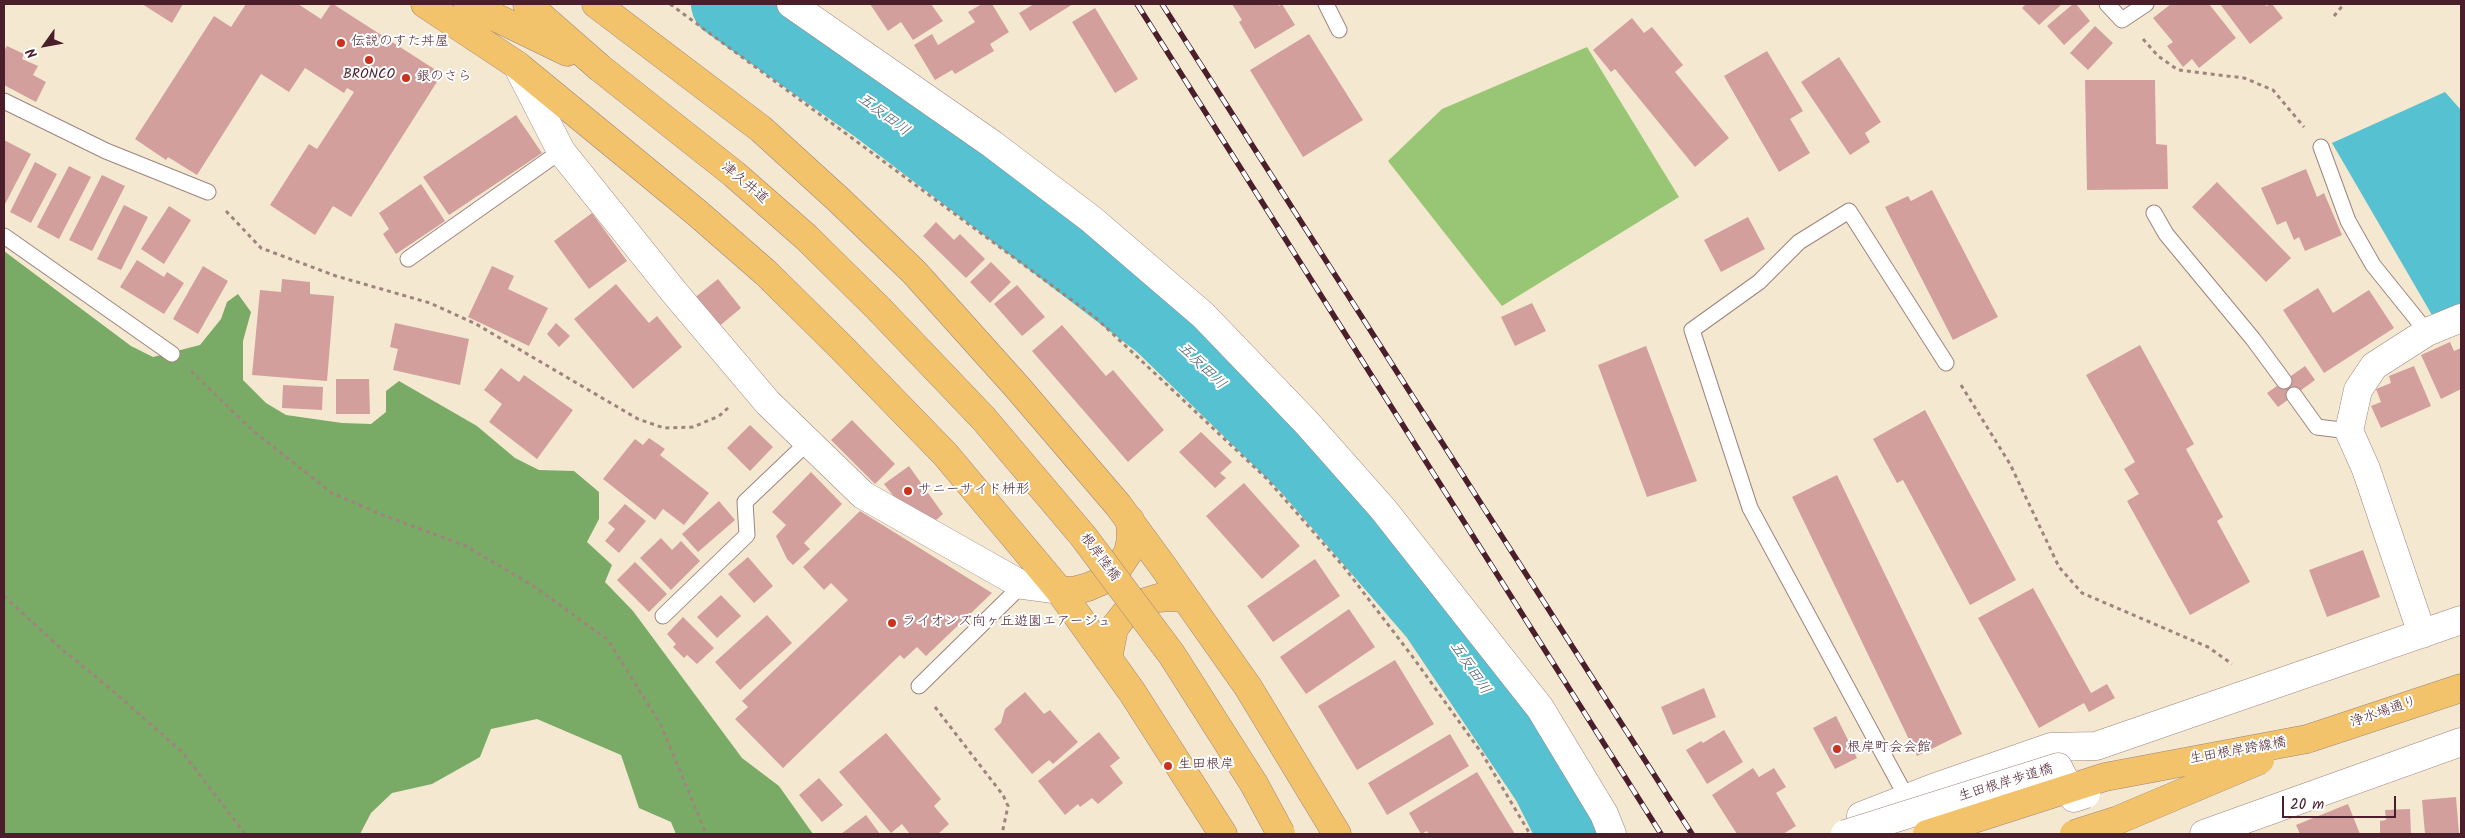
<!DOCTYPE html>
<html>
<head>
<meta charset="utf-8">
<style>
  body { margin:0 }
  #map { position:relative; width:2465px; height:838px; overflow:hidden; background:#f4e8d1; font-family:Kalam,sans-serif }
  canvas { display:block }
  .frame { position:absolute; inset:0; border:5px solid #4a1f2b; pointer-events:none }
  .north { position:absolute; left:20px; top:20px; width:50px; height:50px; -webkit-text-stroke:4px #fff; paint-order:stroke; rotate:238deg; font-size:14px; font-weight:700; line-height:20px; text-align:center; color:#4a1f2b }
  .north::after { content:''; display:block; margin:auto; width:18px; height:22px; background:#4a1f2b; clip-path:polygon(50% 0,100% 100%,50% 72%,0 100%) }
  .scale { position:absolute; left:2282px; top:796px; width:114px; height:22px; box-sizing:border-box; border:2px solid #4a1f2b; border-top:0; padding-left:6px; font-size:15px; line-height:18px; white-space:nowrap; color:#4a1f2b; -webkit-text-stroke:4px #fff; paint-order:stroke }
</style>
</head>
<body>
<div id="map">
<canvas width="2465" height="838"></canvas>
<div class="frame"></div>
<div class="north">N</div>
<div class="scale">20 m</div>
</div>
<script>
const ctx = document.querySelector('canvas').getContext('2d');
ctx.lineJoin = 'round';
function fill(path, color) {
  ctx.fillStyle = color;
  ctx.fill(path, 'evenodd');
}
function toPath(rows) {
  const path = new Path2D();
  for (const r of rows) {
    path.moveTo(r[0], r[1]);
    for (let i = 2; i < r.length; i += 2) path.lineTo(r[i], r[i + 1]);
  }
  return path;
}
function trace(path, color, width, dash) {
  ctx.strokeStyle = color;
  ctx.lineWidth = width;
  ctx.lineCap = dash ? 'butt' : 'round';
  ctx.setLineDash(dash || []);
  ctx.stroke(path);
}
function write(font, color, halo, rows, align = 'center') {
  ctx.font = font + ' Kalam,"Klee One",sans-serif';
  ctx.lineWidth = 4;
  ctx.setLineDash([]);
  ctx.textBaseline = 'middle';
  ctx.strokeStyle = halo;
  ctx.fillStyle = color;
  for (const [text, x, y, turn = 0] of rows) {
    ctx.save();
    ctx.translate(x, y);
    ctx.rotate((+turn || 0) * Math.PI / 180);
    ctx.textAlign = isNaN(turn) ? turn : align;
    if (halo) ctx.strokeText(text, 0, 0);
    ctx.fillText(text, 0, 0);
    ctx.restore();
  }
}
fill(toPath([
  [1587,47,1679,197,1502,306,1388,161,1442,109]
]), '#99c674');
fill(toPath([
  [4,251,131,346,153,357,200,345,221,319,227,302,238,294,251,312,243,341,243,380,266,403,286,415,342,423,371,424,386,412,386,391,399,381,477,426,515,458,539,470,574,471,599,492,599,519,587,542,612,565,605,582,633,611,742,758,779,786,813,834,676,834,671,822,639,808,621,755,537,719,491,729,480,757,432,784,392,793,371,813,360,834,4,834]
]), '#7aab66');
fill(toPath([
  [2445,92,2461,110,2461,303,2432,315,2332,143]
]), '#56c1d0');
trace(toPath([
  [725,4,876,110,1159,326,1305,468,1434,617,1546,784,1571,834]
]), '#56c1d0', 68);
fill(toPath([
  [142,4,183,4,172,23],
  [246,4,298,4,321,19,331,4,333,4,442,74,351,217,333,206,315,235,270,205,309,144,317,149,354,92,347,88,344,93,305,68,289,92,261,74,197,175,168,157,166,160,135,139,214,16,231,27],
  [870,4,931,4,943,21,913,40,901,22,888,31],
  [982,4,992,4,1009,32,990,44,994,51,955,74,952,70,935,80,914,45,932,34,938,45,975,22,968,12],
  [1034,4,1073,4,1030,31,1019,13],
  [1232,4,1278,4,1279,6,1282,4,1295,25,1255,49,1239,22,1242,20],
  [2026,4,2062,4,2039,25,2022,8],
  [2073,4,2076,4,2090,21,2064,45,2047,26],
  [2171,4,2209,4,2236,38,2199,68,2192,59,2183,67,2167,46,2173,42,2153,18],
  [2220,4,2265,4,2266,6,2272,4,2283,18,2250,44],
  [1095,8,1138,79,1115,93,1072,22],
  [1632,18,1644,33,1652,27,1683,65,1675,72,1729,138,1695,167,1615,69,1611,72,1593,50],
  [2095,26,2113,43,2088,70,2070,53],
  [1309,34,1363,120,1303,157,1250,70],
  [7,46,24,54,22,59,38,66,33,75,46,82,36,102,4,85,4,51],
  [1767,51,1803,111,1790,119,1810,153,1779,172,1724,76],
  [1839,57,1881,122,1865,133,1870,142,1850,155,1801,82],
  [2085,80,2155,80,2156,144,2167,145,2168,189,2087,190],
  [516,115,542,153,449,215,423,177],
  [4,140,31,154,4,206],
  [35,162,57,174,31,223,10,212],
  [69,166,91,177,59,239,37,227],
  [2306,169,2317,197,2324,193,2342,235,2305,251,2299,237,2294,240,2286,221,2277,225,2261,188],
  [102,175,125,186,92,251,69,240],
  [2217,182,2291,258,2266,282,2192,207],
  [421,184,445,221,396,254,383,234,389,229,379,213],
  [1932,190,1998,317,1953,340,1885,207,1908,196,1911,201],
  [124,205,148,217,121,270,97,259],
  [169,206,191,220,164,264,141,249],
  [592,213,627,261,589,289,554,241],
  [1748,217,1765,249,1721,272,1704,240],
  [936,222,954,240,960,234,985,259,966,278,923,236],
  [137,260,164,277,167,272,184,283,164,314,120,287],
  [991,262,1011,282,990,303,970,282],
  [203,266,228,281,198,334,173,319],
  [492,266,514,276,508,289,548,308,529,346,468,317],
  [282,279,310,282,310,294,334,296,327,381,252,375,260,290,281,292],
  [718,279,741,308,717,328,693,299],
  [616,284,649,323,657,316,682,347,633,389,574,319],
  [1017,285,1045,317,1022,336,994,304],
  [2318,288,2333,313,2369,290,2394,328,2324,373,2283,310],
  [1532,303,1546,331,1515,346,1501,317],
  [395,323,469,339,460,385,393,370,398,349,390,347],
  [556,323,570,336,559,347,547,334],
  [1062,325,1106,376,1113,370,1164,430,1128,462,1032,351],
  [2450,342,2454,351,2461,348,2461,389,2441,399,2421,355],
  [2140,345,2194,444,2186,449,2223,517,2217,521,2250,582,2190,615,2127,501,2139,494,2124,469,2135,462,2086,375],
  [1646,346,1697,481,1647,497,1598,365],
  [2305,366,2315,380,2278,407,2267,393],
  [2414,366,2431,406,2381,428,2371,406,2381,402,2376,389,2391,383,2389,376],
  [501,368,519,382,524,375,573,410,537,459,489,422,502,404,484,390],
  [336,379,369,379,370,414,336,414],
  [283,385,323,387,322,410,282,408],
  [1925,410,2016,580,1970,605,1903,480,1897,483,1873,439],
  [852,420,895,464,875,484,831,440],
  [750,425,773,447,750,471,727,448],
  [1201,432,1232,462,1220,473,1226,478,1215,488,1179,452],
  [649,438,665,449,660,455,709,493,684,525,663,509,655,520,603,479,635,439,643,445],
  [909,466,943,514,935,521,895,498,884,484],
  [811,472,842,504,804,543,810,549,793,565,787,559,776,536,786,525,772,512],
  [1837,475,1962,734,1917,756,1792,497],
  [1244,483,1300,546,1262,579,1206,516],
  [719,501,735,520,698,552,682,534],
  [625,504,646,521,619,553,605,541,615,529,608,523],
  [860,511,992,593,926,656,917,647,904,659,900,655,783,768,735,719,748,707,742,701,848,600,831,583,824,590,803,567],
  [661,538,672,550,681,541,700,561,671,590,640,558],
  [2363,550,2380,597,2327,617,2309,570],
  [748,557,773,586,754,603,728,574],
  [1315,559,1340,596,1273,642,1247,606],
  [635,562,667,594,649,612,617,580],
  [2033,588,2091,693,2107,684,2115,698,2089,712,2084,703,2039,728,1978,618],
  [721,595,741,616,717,638,697,617],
  [1349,609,1375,647,1306,694,1280,657],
  [767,615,792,643,740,690,715,662],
  [683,617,714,648,697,664,687,655,684,658,673,647,676,644,667,634],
  [1395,660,1434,724,1357,770,1318,706],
  [1704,688,1716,717,1673,735,1661,707],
  [1025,692,1044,714,1050,710,1078,742,1053,764,1049,760,1032,774,994,729,1001,723,1005,709],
  [1836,716,1857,758,1835,769,1813,728],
  [1724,730,1743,762,1707,784,1686,750,1701,741,1703,743],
  [1099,732,1120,758,1110,766,1123,783,1098,804,1092,798,1080,807,1078,804,1065,815,1038,781],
  [886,733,941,799,934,806,949,824,938,834,910,834,902,824,891,833,839,772],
  [1450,734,1469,766,1387,815,1368,783],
  [1753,768,1759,777,1774,768,1786,787,1776,793,1796,826,1783,834,1737,834,1712,795],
  [1477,772,1515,834,1429,834,1427,831,1421,834,1409,813],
  [819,778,843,805,822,822,799,795],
  [2456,797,2459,834,2425,834,2422,800],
  [2348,804,2360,834,2300,834,2296,825],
  [2410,809,2411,834,2380,834,2380,821,2386,820,2385,810],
  [866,815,880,834,841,834]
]), '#d39f9d');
const lane = toPath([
  [1326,4,1339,30],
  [2107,4,2122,20,2146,4],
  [4,101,106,151,208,192],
  [2321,147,2348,221,2373,265,2427,332],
  [2154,213,2166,234,2253,339,2284,381],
  [4,236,172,354],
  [408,259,561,151],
  [2294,395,2317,427,2349,431],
  [663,616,747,535,745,502,808,442],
  [919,686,1022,585],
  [1907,798,1750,508,1692,330,1759,282,1799,242,1849,211,1946,363]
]);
const street = toPath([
  [791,4,992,144,1091,219,1203,315,1306,422,1383,509,1540,708,1604,814,1612,834],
  [517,65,561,151,674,292,768,403,863,495,1022,585,1059,590],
  [2422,634,2366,469,2349,431,2358,390,2374,366,2427,332,2461,318],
  [1868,834,1861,816,1933,788,2051,747,2096,746,2461,620],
  [2204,834,2461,742]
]);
const primary = toPath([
  [425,4,517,65,696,212,766,273,841,347,945,454,1059,590,1132,692,1223,834],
  [468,4,567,52],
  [527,4,600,68,734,174,806,237,879,309],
  [596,4,761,129,839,200,914,272,1018,388,1118,505,1162,565,1248,687,1337,834],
  [1059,590,1073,591,1088,587,1102,581,1118,568,1128,553,1131,539,1130,520],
  [1108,659,1114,628,1125,614,1142,603,1158,598,1173,597,1186,599],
  [2307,739,2461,688]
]);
trace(lane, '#9f847e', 17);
trace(street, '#9f847e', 29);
trace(primary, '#9f847e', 29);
trace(toPath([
  [670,4,1096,318,1267,479,1344,567,1412,656,1483,755,1530,834],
  [2334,16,2344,4],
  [2143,39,2158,56,2178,70,2244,78,2273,90,2304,127],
  [226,211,261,248,336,276,430,303,476,324,638,419,664,428,693,427,719,416,728,408],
  [191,371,253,431,332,493,385,516,464,545,535,587,608,640,661,725,706,834],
  [1961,385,2010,464,2059,567,2082,593,2208,647,2232,664],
  [4,596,58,646,113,691,183,753,245,834],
  [935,707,1003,795,1008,806,1002,834]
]), '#9f847e', 3, [4, 4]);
trace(lane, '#fff', 15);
trace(street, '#fff', 28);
trace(primary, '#f2c36a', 28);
const rail = toPath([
  [1137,4,1661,834],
  [1162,4,1692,834]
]);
trace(rail, '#4a1f2b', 5.5);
trace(rail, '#fff', 4, [11]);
const streetBridge = toPath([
  [1845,834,2058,767,2074,798,2086,794]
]);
const primaryBridge = toPath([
  [879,309,984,419,1083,536,1172,655,1254,784,1281,834],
  [1927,834,2105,777,2307,739],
  [2074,834,2118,820,2260,760]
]);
trace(streetBridge, '#9f847e', 29, []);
trace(primaryBridge, '#9f847e', 29, []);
trace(streetBridge, '#fff', 28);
trace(primaryBridge, '#f2c36a', 28);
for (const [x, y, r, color] of [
  [341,43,5,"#c8321e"],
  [369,60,5,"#c8321e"],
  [406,78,5,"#c8321e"],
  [908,491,5,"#c8321e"],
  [892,623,5,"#c8321e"],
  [1837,749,5,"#c8321e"],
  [1168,766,5,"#c8321e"]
]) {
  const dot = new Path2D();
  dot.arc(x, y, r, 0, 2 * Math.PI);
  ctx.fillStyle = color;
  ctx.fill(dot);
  trace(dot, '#fff', 2);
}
write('14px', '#4a1f2b', '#fff', [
  ["伝説のすた丼屋",351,43],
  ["BRONCO",369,76,"center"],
  ["銀のさら",416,78],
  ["サニーサイド枡形",918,491],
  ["ライオンズ向ヶ丘遊園エアージュ",902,623],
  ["根岸町会会館",1847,749],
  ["生田根岸",1178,766]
], 'left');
write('14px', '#4a1f2b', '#fff', [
  ["津久井道",744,184,40],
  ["根岸陸橋",1099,558,53],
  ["浄水場通り",2384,713,-19],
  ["生田根岸跨線橋",2238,752,-10],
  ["生田根岸歩道橋",2006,784,-17]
]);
write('italic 15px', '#4f606d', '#fff', [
  ["五反田川",883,116,37],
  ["五反田川",1201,367,44],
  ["五反田川",1469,669,56]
]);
</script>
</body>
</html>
